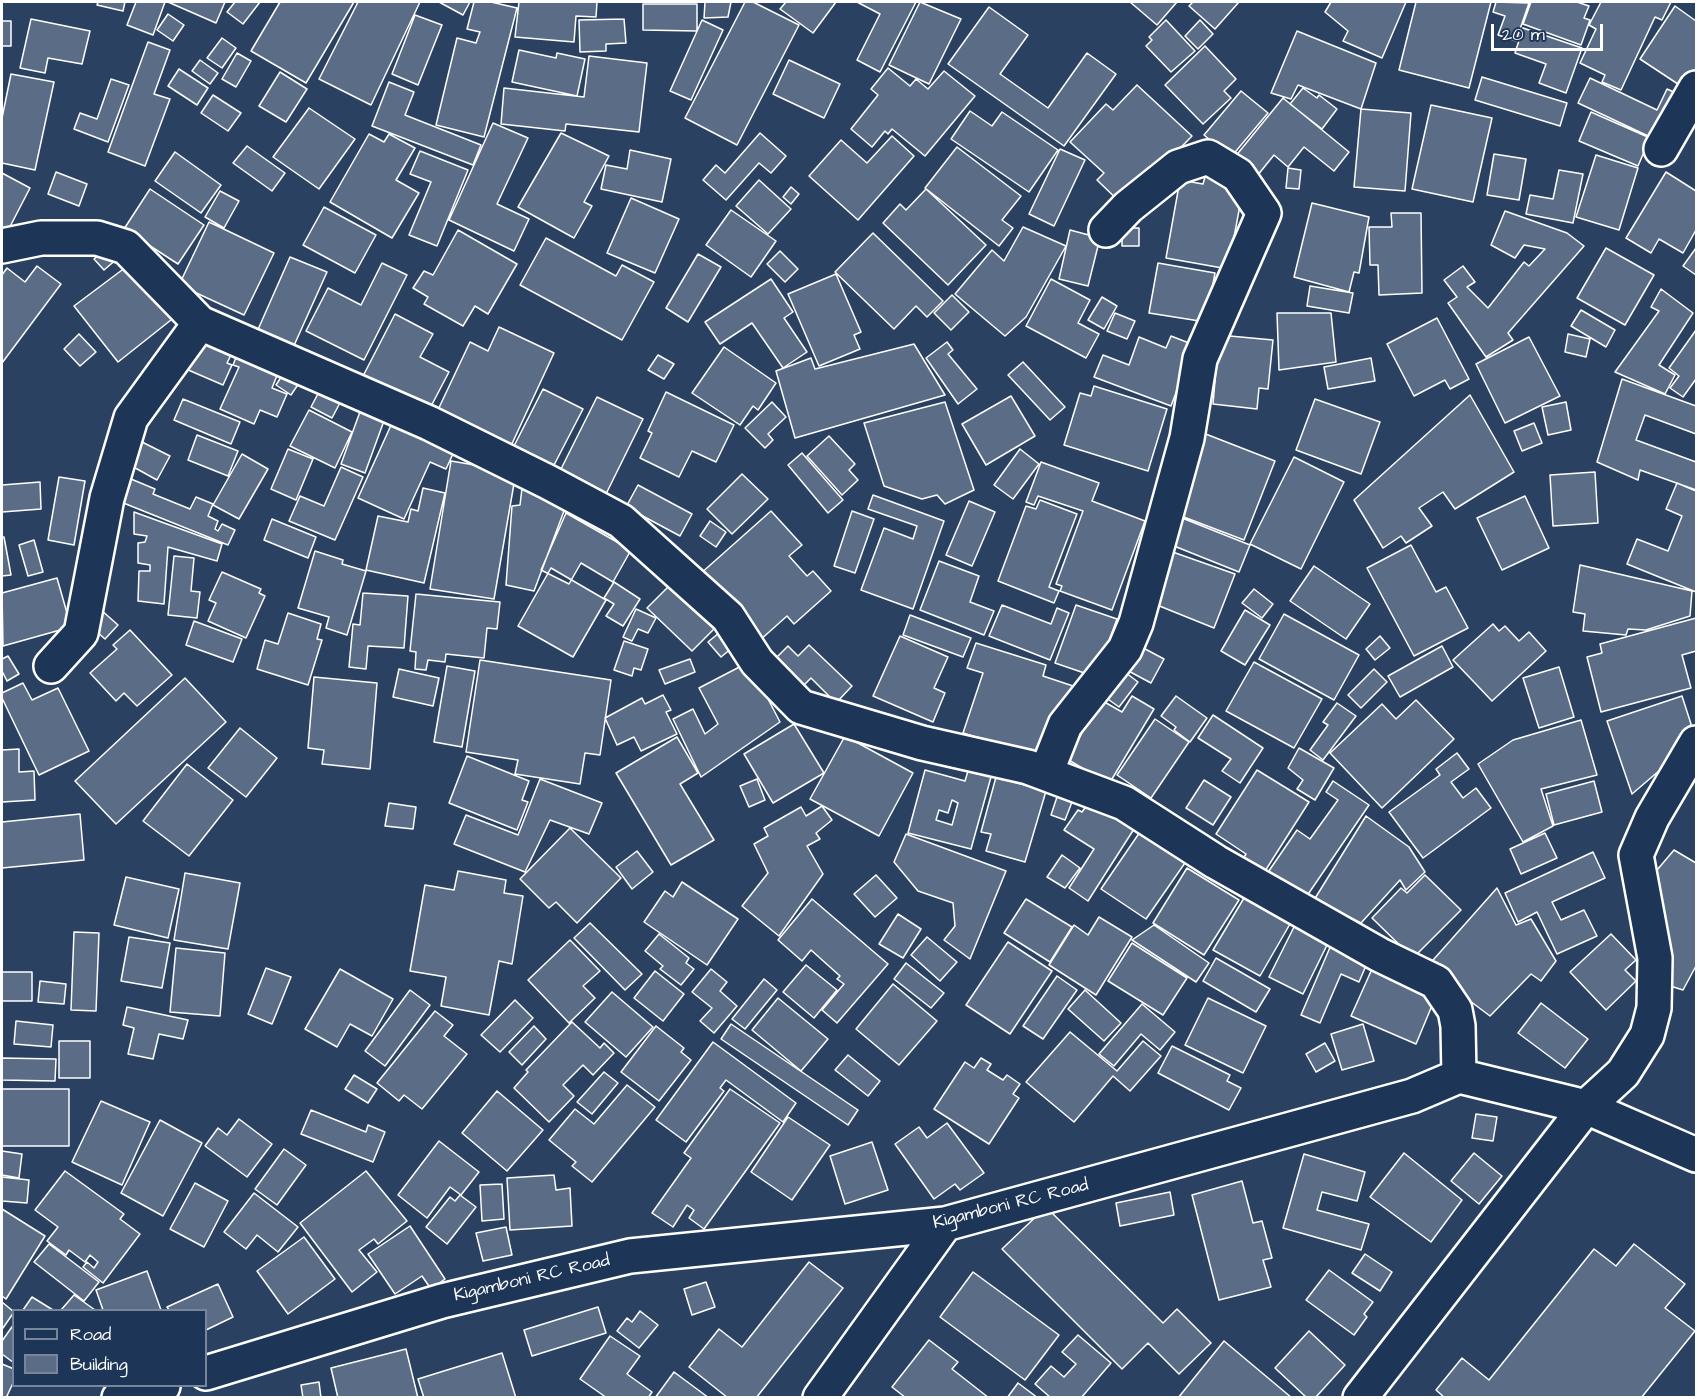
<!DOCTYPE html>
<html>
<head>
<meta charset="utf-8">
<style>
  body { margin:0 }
  #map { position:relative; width:1698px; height:1399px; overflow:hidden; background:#2a4161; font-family:"Architects Daughter",sans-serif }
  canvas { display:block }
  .frame { position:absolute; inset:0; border:3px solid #fff; pointer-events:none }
  .legend { position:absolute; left:12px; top:1309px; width:195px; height:78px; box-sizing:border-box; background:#1d3557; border:2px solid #77869a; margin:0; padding:8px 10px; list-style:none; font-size:18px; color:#fff }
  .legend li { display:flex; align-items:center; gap:12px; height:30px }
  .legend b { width:30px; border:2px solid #77869a }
  .scale { position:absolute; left:1491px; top:24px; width:112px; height:27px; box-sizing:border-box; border:3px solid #fff; border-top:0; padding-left:8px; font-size:18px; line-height:21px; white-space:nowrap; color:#fff; -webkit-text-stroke:4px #1d3557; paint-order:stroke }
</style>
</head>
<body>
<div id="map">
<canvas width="1698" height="1399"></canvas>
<div class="frame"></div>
<ul class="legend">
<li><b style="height:8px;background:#1d3557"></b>Road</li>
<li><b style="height:16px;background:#5b6c86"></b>Building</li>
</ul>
<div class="scale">20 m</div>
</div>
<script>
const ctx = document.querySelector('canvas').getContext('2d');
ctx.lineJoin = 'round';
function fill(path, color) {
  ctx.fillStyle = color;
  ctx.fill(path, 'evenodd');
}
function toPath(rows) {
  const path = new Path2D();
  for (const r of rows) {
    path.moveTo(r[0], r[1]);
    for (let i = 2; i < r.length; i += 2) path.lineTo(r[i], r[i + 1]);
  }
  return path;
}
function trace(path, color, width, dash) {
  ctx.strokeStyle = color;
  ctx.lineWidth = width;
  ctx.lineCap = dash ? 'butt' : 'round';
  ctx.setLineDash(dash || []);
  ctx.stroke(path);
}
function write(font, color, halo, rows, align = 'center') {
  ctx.font = font + ' "Architects Daughter",sans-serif';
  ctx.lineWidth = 4.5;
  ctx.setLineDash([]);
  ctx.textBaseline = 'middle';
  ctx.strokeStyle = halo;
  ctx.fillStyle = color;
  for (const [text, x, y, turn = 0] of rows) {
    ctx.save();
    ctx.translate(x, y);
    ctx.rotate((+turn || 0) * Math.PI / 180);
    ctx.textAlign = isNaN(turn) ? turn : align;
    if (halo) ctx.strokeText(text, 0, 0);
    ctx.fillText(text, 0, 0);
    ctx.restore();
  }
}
const building = toPath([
  [98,2,125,2,123,11,97,5,98,2],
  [136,2,165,2,153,35,127,25,136,2],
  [168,2,225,2,216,23,168,2],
  [235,2,260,2,243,24,227,12,235,2],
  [280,2,354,2,306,83,251,51,280,2],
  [358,2,420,2,371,105,319,79,358,2],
  [439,2,470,2,463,15,439,2],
  [474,2,491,2,517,8,484,137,436,125,457,38,476,43,480,32,467,29,474,2],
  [519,2,597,2,596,17,576,16,574,42,515,37,519,2],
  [705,2,731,2,728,17,704,18,705,2],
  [745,2,753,2,799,25,737,145,685,118,745,2],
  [786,2,836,2,813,33,780,9,786,2],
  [916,2,880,72,857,60,880,14,857,2,916,2],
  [920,2,961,19,929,84,889,65,920,2],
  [1130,2,1177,2,1157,25,1130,2],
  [1193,2,1239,2,1215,29,1189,6,1193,2],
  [1331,2,1406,2,1382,58,1343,41,1348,31,1325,12,1331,2],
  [1416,2,1491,2,1469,88,1399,70,1416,2],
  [1496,2,1529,3,1516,41,1498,35,1505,16,1493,12,1496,2],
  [1531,2,1577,2,1589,6,1584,18,1590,20,1581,45,1523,24,1531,2],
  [1601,2,1671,2,1662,20,1655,17,1621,90,1602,82,1605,75,1580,63,1596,29,1589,25,1601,2],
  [643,4,697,4,697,31,643,30,643,4],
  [1675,6,1696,21,1696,76,1687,90,1640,59,1675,6],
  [989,7,1028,35,1000,74,1048,108,1087,53,1116,74,1064,146,948,64,989,7],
  [168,14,184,25,173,41,157,30,168,14],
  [415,15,442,25,418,85,392,74,415,15],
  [31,19,90,31,82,64,48,58,45,73,20,68,31,19],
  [624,19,626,43,606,44,606,51,580,52,579,20,624,19],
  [702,20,723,30,691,100,670,91,702,20],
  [1166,20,1195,51,1171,72,1146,46,1152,40,1149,37,1166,20],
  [1200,20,1213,34,1198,49,1185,36,1200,20],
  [2,21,11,21,11,46,2,46,2,21],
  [1523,28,1582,48,1566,93,1539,83,1546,64,1515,53,1523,28],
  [1297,31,1376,63,1361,109,1298,85,1291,99,1271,93,1297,31],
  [222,38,236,48,222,68,207,58,222,38],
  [148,42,170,50,154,94,170,99,145,166,108,152,148,42],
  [1205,46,1236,79,1224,91,1231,98,1203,124,1165,85,1205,46],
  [519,50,556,58,557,53,585,59,577,96,512,82,519,50],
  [237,53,251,61,236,87,222,79,237,53],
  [589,56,647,63,639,132,566,124,565,131,501,124,504,88,584,97,589,56],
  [200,60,218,73,210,84,192,71,200,60],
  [789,60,840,84,824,118,773,94,789,60],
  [888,68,910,86,916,79,928,89,944,71,975,96,925,156,892,129,888,134,885,131,872,147,851,129,878,95,871,89,888,68],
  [179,69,208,88,197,105,168,86,179,69],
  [280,72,307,89,286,122,259,106,280,72],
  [11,74,54,82,35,170,2,163,2,118,11,74],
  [1482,77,1567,103,1560,126,1475,100,1482,77],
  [1590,78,1657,110,1667,89,1685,97,1663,143,1578,103,1590,78],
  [111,79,129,85,108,142,74,129,80,113,97,119,111,79],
  [389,82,414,92,405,115,481,145,473,165,372,126,389,82],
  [1137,85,1192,136,1124,206,1097,180,1104,173,1070,142,1106,104,1113,110,1137,85],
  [1303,88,1317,98,1319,95,1337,109,1322,129,1290,104,1303,88],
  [1241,91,1268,113,1231,157,1204,135,1241,91],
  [213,95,241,113,228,131,201,113,213,95],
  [1283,98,1349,152,1334,171,1304,147,1288,167,1274,155,1257,176,1234,158,1283,98],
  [1431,105,1492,118,1473,202,1412,189,1431,105],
  [309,108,355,139,319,189,273,157,309,108],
  [1361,109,1411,113,1405,191,1354,187,1361,109],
  [970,111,992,126,1002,112,1058,150,1029,192,951,139,970,111],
  [1591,112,1650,138,1638,166,1579,141,1591,112],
  [493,123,528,138,497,204,529,219,514,251,449,220,493,123],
  [561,133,609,156,584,202,592,206,574,238,518,207,561,133],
  [760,133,786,156,771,173,759,163,726,200,703,180,716,165,725,173,760,133],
  [369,134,384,142,389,134,415,148,396,180,419,193,392,238,330,202,369,134],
  [892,136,914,156,858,220,809,176,841,140,867,163,892,136],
  [247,146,285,173,272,191,233,163,247,146],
  [957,147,1021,196,1002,220,1013,228,999,246,925,188,957,147],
  [1060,149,1085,160,1054,226,1029,214,1060,149],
  [630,150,671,159,662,202,601,189,606,165,627,169,630,150],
  [420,151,468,170,437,246,409,235,431,182,410,174,420,151],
  [175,152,221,185,201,213,155,181,175,152],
  [1494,154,1526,159,1519,200,1487,195,1494,154],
  [1596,155,1638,168,1619,230,1576,217,1596,155],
  [1288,168,1301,170,1299,189,1286,188,1288,168],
  [1559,170,1583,174,1573,223,1526,214,1530,195,1553,199,1559,170],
  [56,172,87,184,79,206,48,194,56,172],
  [1666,172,1696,191,1696,230,1683,253,1659,239,1651,253,1626,238,1666,172],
  [2,173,30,188,2,242,2,173],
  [1205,177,1244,184,1228,269,1166,258,1180,180,1203,184,1205,177],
  [759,180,791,209,768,234,736,206,759,180],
  [791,187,799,194,791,204,783,197,791,187],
  [150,189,204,225,178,264,124,229,150,189],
  [926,189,986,245,948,285,883,223,900,204,906,210,926,189],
  [220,191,239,201,224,228,205,217,220,191],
  [631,198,679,219,655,273,607,253,631,198],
  [1312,203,1369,217,1359,273,1354,272,1349,292,1294,277,1312,203],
  [324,207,376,235,355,273,303,245,324,207],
  [731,210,776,241,751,277,706,245,731,210],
  [1505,211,1567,233,1584,246,1508,333,1513,340,1486,357,1448,303,1457,297,1444,280,1463,266,1475,282,1467,287,1488,308,1524,262,1529,266,1545,249,1524,245,1515,258,1491,245,1505,211],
  [1391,213,1421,213,1422,293,1379,295,1378,265,1370,265,1369,227,1392,227,1391,213],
  [209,222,274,253,244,315,179,285,209,222],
  [1023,227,1066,246,1026,317,1005,336,955,294,992,250,1004,261,1023,227],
  [1122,228,1139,228,1139,246,1122,246,1122,228],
  [458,230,517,264,488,314,475,306,463,326,424,304,428,297,413,288,424,271,433,275,458,230],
  [1070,230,1100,238,1088,286,1059,279,1070,230],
  [873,233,943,301,927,317,916,306,894,329,835,272,873,233],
  [546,238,616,276,622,265,654,282,622,340,520,285,546,238],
  [108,247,118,258,104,270,94,259,108,247],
  [1606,248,1654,275,1625,325,1577,298,1606,248],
  [1696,248,1696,275,1683,266,1696,248],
  [780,251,798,269,785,282,767,264,780,251],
  [698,254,721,267,688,322,666,308,698,254],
  [290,257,327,272,292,350,256,334,290,257],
  [134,261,176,316,118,362,74,306,134,261],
  [382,263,407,275,364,360,306,331,328,288,361,305,382,263],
  [1158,263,1215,273,1206,322,1149,313,1158,263],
  [37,266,61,284,2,363,2,275,7,268,25,282,37,266],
  [836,274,861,332,854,335,860,349,819,366,788,294,836,274],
  [771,279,793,312,784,318,807,352,783,368,752,323,720,344,705,322,771,279],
  [1051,279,1090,300,1078,323,1099,334,1086,358,1026,326,1051,279],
  [1310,286,1353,293,1349,313,1307,306,1310,286],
  [1661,289,1693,313,1659,365,1675,375,1665,394,1615,372,1659,311,1651,307,1661,289],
  [952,295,969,312,951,330,934,313,952,295],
  [1102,297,1117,306,1104,329,1088,320,1102,297],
  [1581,310,1615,330,1606,347,1571,326,1581,310],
  [1115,313,1135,321,1127,339,1107,331,1115,313],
  [1277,313,1331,313,1336,362,1279,370,1277,313],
  [395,314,433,334,420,357,449,372,428,412,362,378,395,314],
  [1437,318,1469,379,1450,389,1445,380,1414,396,1387,344,1437,318],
  [499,327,554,353,510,448,436,414,470,342,488,351,499,327],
  [1696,330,1696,379,1683,397,1670,388,1679,376,1669,368,1696,330],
  [208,332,236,345,227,363,232,365,223,385,179,366,208,332],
  [79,334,96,352,80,366,64,349,79,334],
  [1568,334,1590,339,1586,357,1565,352,1568,334],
  [1219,335,1273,340,1268,389,1259,388,1257,409,1213,404,1219,335],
  [1171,336,1194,345,1171,406,1094,377,1103,355,1129,365,1139,337,1166,348,1171,336],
  [1529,337,1560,396,1505,423,1476,364,1529,337],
  [947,342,953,350,948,354,977,389,958,404,926,358,947,342],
  [914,344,945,395,795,438,776,371,811,358,815,369,914,344],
  [724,347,776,383,758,410,753,406,740,425,692,393,724,347],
  [239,350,280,368,272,388,287,394,277,417,260,410,254,424,220,409,239,367,233,365,239,350],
  [658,355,674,364,664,379,648,370,658,355],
  [1371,358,1375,381,1328,389,1324,367,1371,358],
  [1023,362,1065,407,1050,420,1008,375,1023,362],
  [285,371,301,380,291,395,276,385,285,371],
  [1622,379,1696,406,1696,434,1645,415,1636,440,1696,462,1696,490,1640,470,1638,480,1597,462,1622,379],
  [1094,386,1167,409,1148,471,1064,445,1080,393,1091,396,1094,386],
  [321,388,342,399,332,418,311,407,321,388],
  [543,389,583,409,553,467,513,448,543,389],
  [666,392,734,425,716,462,692,451,679,477,640,458,652,433,648,431,666,392],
  [1470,395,1514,472,1455,509,1443,492,1419,508,1432,526,1406,543,1401,536,1383,548,1354,500,1470,395],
  [1011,396,1035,436,986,465,962,424,1011,396],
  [597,397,643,419,604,498,558,475,597,397],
  [183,399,240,422,231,444,174,420,183,399],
  [1315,399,1380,422,1361,474,1296,450,1315,399],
  [772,402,786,417,768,434,773,440,765,448,745,428,772,402],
  [945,402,974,490,945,504,937,495,922,499,884,486,864,423,945,402],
  [1566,402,1571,430,1548,435,1542,407,1566,402],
  [361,409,385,418,365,473,341,464,361,409],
  [309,410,352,432,335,468,290,446,309,410],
  [392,423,458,443,446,469,430,462,404,519,358,498,392,423],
  [1534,423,1542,443,1522,451,1514,431,1534,423],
  [1198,431,1275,461,1244,540,1168,511,1198,431],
  [197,435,238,451,228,476,188,460,197,435],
  [829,436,855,464,849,470,858,480,842,495,807,456,829,436],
  [140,441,170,456,157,480,128,464,140,441],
  [288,449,313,459,296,500,271,489,288,449],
  [1020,449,1039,464,1013,499,994,485,1020,449],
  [802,453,843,500,828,513,788,465,802,453],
  [242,454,268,469,239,519,213,505,242,454],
  [1294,457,1344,482,1301,569,1250,544,1294,457],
  [451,461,516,472,494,599,430,589,451,461],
  [1041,462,1099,483,1092,501,1145,521,1112,610,1060,591,1062,586,1056,584,1083,511,1038,496,1034,505,1026,502,1041,462],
  [341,467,363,477,335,540,289,521,300,496,324,506,341,467],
  [1595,472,1598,523,1553,526,1550,475,1595,472],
  [742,474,768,499,732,534,707,509,742,474],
  [59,477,85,481,74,545,48,540,59,477],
  [131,479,155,489,153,494,190,509,196,497,213,504,208,516,218,521,215,529,218,531,222,524,235,530,228,545,121,502,131,479],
  [40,482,41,509,2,512,2,485,40,482],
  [1677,483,1696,491,1696,592,1627,564,1637,539,1668,551,1682,516,1666,509,1677,483],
  [638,485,692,514,680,536,626,507,638,485],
  [423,488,445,493,424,583,366,570,378,516,408,522,411,509,418,511,423,488],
  [522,488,567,503,534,591,506,585,512,506,520,505,522,488],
  [873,495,944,521,913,609,861,590,884,528,913,539,917,526,868,509,873,495],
  [1525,496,1549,548,1502,570,1477,518,1525,496],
  [1040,500,1077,514,1049,587,1059,591,1054,603,998,581,1026,506,1036,509,1040,500],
  [969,501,995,512,972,566,946,555,969,501],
  [771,511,802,545,789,556,807,576,813,571,831,591,794,624,787,616,759,641,699,575,771,511],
  [852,511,874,519,855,573,834,566,852,511],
  [134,512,222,544,217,561,168,547,164,604,138,601,139,571,150,571,150,565,138,563,138,543,145,542,147,536,134,534,134,512],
  [566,513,631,550,613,582,581,563,569,584,541,570,566,513],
  [1172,514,1250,545,1239,572,1169,544,1172,514],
  [272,519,316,537,308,558,264,540,272,519],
  [710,521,726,532,716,547,700,536,710,521],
  [2,537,4,537,11,575,2,576,2,537],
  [34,540,43,572,28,576,19,545,34,540],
  [1411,545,1436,592,1446,587,1468,628,1414,656,1367,568,1411,545],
  [1167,550,1235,574,1214,628,1147,601,1167,550],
  [315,551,343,560,342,564,366,571,347,635,326,628,329,617,298,608,315,551],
  [174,556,194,558,191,591,200,592,197,618,168,615,174,556],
  [939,561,979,576,970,602,994,611,984,635,920,610,939,561],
  [1580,565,1692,591,1690,616,1646,630,1628,629,1626,635,1583,631,1585,614,1573,612,1580,565],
  [1314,566,1370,604,1346,639,1290,601,1314,566],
  [551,568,606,600,573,657,518,626,551,568],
  [222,572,261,589,259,593,265,596,246,638,208,621,216,603,209,600,222,572],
  [57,578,71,627,3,646,2,593,57,578],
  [676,579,721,622,692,651,647,608,676,579],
  [614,582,640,599,623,626,606,616,614,604,604,598,614,582],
  [1254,589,1273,604,1262,618,1242,603,1254,589],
  [363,593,408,596,404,648,368,646,366,669,349,667,353,624,360,625,363,593],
  [416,594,500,602,497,629,487,628,484,658,446,654,445,662,428,660,426,670,415,669,416,652,410,651,416,594],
  [1002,605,1051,624,1057,608,1069,613,1050,660,989,636,1002,605],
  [1076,605,1117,619,1096,677,1055,663,1076,605],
  [100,609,118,625,105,639,87,623,100,609],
  [636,609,656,618,648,633,638,629,632,641,623,637,636,609],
  [1245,610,1270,625,1245,665,1221,651,1245,610],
  [288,613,321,624,317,639,322,640,308,685,257,669,265,640,278,644,288,613],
  [1284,614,1359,655,1334,700,1259,659,1284,614],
  [910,615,971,638,963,657,903,635,910,615],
  [1696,618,1696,651,1682,655,1691,688,1601,712,1587,657,1602,653,1600,644,1696,618],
  [194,621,242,639,233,662,186,645,194,621],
  [1493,624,1499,631,1505,626,1519,641,1529,632,1546,651,1492,701,1453,660,1493,624],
  [725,628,738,643,721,657,708,642,725,628],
  [130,630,172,675,137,706,124,693,116,701,90,673,117,649,113,645,130,630],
  [900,636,948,657,934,688,945,693,933,722,873,696,900,636],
  [1380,636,1390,648,1375,660,1366,649,1380,636],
  [624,641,648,649,641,670,634,668,632,676,614,670,624,641],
  [976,643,1046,665,1043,676,1073,686,1049,760,963,733,983,673,967,668,976,643],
  [1134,643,1164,659,1151,683,1121,667,1134,643],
  [809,645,852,686,836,703,811,678,800,689,772,662,788,646,798,656,809,645],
  [1442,646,1453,667,1400,697,1388,676,1442,646],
  [8,656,19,674,7,681,2,671,2,659,8,656],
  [690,659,695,672,665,684,659,670,690,659],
  [480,660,611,680,600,755,585,753,580,784,515,774,518,760,466,752,480,660],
  [749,662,780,722,701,777,673,719,693,709,705,734,718,724,699,688,749,662],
  [1254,662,1322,699,1294,748,1226,711,1254,662],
  [447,666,475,671,462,747,434,742,447,666],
  [1117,666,1138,682,1119,707,1098,692,1117,666],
  [1559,667,1574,717,1539,728,1523,678,1559,667],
  [399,669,439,678,433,706,393,697,399,669],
  [1374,669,1387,682,1361,708,1348,695,1374,669],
  [314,677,377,683,370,769,322,764,324,750,308,748,314,677],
  [185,678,226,722,116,824,75,781,185,678],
  [23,683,32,700,58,688,89,751,39,775,2,698,2,693,23,683],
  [663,695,671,710,666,712,677,734,641,751,634,737,617,745,605,718,642,698,645,704,663,695],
  [1132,696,1154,709,1109,784,1067,759,1101,700,1122,712,1132,696],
  [1176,696,1207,718,1190,742,1174,730,1176,727,1161,716,1176,696],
  [1682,696,1691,724,1674,758,1632,794,1607,721,1682,696],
  [1416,700,1454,739,1382,808,1330,753,1382,704,1396,719,1416,700],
  [1337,703,1356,716,1323,760,1310,750,1328,725,1323,722,1337,703],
  [1213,715,1263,748,1240,783,1222,771,1231,759,1198,738,1213,715],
  [1155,719,1189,742,1151,798,1117,775,1155,719],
  [1581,720,1597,775,1541,789,1553,826,1523,842,1478,764,1513,740,1581,720],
  [794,724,824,773,773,803,744,754,794,724],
  [240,728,277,758,246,797,208,768,240,728],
  [845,736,913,773,879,836,810,799,845,736],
  [677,737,698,773,680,784,714,840,671,865,616,773,677,737],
  [1299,748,1334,768,1315,800,1297,789,1303,780,1288,768,1299,748],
  [19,749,19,772,34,771,35,800,2,802,2,750,19,749],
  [1457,753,1469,769,1451,782,1463,798,1476,788,1491,808,1423,858,1389,812,1440,775,1436,769,1457,753],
  [467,756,529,781,522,800,528,802,517,830,449,803,467,756],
  [187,764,233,800,189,856,143,821,187,764],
  [925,770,965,781,968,771,991,777,971,849,908,833,925,770],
  [952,800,958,803,952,825,936,820,939,810,948,813,952,800],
  [1257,770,1309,802,1258,882,1237,868,1246,854,1216,834,1257,770],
  [996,777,1046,791,1025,862,986,851,991,834,981,832,996,777],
  [540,779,602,803,589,834,550,820,525,872,454,844,466,815,518,835,540,779],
  [757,779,765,800,749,807,740,786,757,779],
  [1204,780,1231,797,1213,825,1186,808,1204,780],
  [1333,781,1369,805,1300,906,1262,881,1297,830,1310,839,1338,800,1326,792,1333,781],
  [1594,781,1602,812,1554,825,1546,794,1594,781],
  [1057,797,1072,802,1065,820,1051,815,1057,797],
  [1090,801,1134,829,1088,901,1069,888,1094,849,1064,830,1078,810,1082,812,1090,801],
  [389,803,416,807,413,829,385,826,389,803],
  [822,806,832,820,816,833,820,839,807,846,823,874,779,936,742,906,768,873,754,844,768,836,764,828,801,807,806,816,822,806],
  [80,814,84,860,2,868,2,822,80,814],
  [1366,816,1409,847,1425,872,1406,890,1400,880,1361,923,1314,900,1366,816],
  [570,828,621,878,577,923,556,902,549,908,520,879,570,828],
  [1142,829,1187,860,1146,919,1101,889,1142,829],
  [1545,833,1557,858,1521,874,1510,849,1545,833],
  [906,834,1006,871,970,959,944,940,955,926,953,903,918,891,894,862,906,834],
  [1674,850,1696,863,1696,966,1683,990,1664,984,1646,883,1674,850],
  [637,851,653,872,632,889,616,867,637,851],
  [1593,852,1605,878,1552,902,1561,920,1584,910,1597,936,1557,954,1537,912,1518,922,1505,893,1593,852],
  [1062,855,1080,868,1065,888,1047,877,1062,855],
  [1187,868,1239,900,1204,955,1153,923,1187,868],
  [458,871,506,880,504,893,523,896,512,964,499,961,489,1015,441,1006,446,977,410,971,425,885,454,890,458,871],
  [185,873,240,883,228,949,174,940,185,873],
  [876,875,897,898,875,917,854,894,876,875],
  [1425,875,1461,910,1413,958,1372,918,1401,888,1407,893,1425,875],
  [126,877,179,889,168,938,114,925,126,877],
  [682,882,738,919,707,965,644,922,665,891,673,897,682,882],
  [1497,888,1516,925,1531,919,1556,961,1541,981,1531,974,1490,1016,1426,968,1497,888],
  [1244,898,1290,924,1260,976,1213,950,1244,898],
  [812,899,888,964,837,1023,822,1010,844,984,837,979,840,976,811,950,802,961,778,940,812,899],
  [1026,899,1072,927,1050,962,1004,933,1026,899],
  [898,914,921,929,903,958,879,944,898,914],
  [1099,917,1132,937,1096,995,1049,965,1074,925,1088,935,1099,917],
  [590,923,642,974,625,990,574,938,590,923],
  [1154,925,1209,963,1196,982,1132,940,1154,925],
  [1295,925,1329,941,1303,994,1269,977,1295,925],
  [74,932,99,933,96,1011,71,1010,74,932],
  [659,934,689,958,686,963,694,969,681,985,660,969,663,966,645,951,659,934],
  [1611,934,1636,960,1625,970,1636,981,1606,1010,1570,972,1611,934],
  [129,937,170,943,162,988,121,981,129,937],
  [927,937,957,962,940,981,911,955,927,937],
  [570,940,600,971,583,986,595,998,569,1023,528,980,570,940],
  [1008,942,1052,971,1010,1034,966,1005,1008,942],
  [1132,943,1187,978,1163,1015,1108,981,1132,943],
  [1331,945,1368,961,1359,982,1341,974,1320,1023,1301,1015,1331,945],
  [176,948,225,953,220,1016,170,1012,176,948],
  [1216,958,1270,989,1256,1012,1203,981,1216,958],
  [906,963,944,993,931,1008,894,979,906,963],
  [806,965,837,990,814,1018,783,992,806,965],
  [266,968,291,977,272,1024,248,1014,266,968],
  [340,969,393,999,372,1036,350,1024,337,1047,305,1029,340,969],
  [711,969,727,982,720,991,737,1006,714,1033,700,1021,712,1008,692,992,711,969],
  [1372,969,1436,996,1416,1044,1351,1016,1372,969],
  [655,971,684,994,663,1021,634,998,655,971],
  [2,972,32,972,32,1001,2,1001,2,972],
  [1057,976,1077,990,1043,1039,1023,1026,1057,976],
  [764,979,777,990,745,1029,732,1019,764,979],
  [40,981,66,984,64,1004,38,1002,40,981],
  [893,984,937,1021,899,1065,856,1029,893,984],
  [410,990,430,1005,385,1066,365,1051,410,990],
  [1085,990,1121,1023,1104,1041,1068,1009,1085,990],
  [612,992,653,1027,626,1057,585,1022,612,992],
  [778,998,828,1039,801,1071,752,1030,778,998],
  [1208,998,1266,1026,1243,1073,1185,1045,1208,998],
  [515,1000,533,1018,500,1052,481,1035,515,1000],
  [1541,1003,1588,1039,1565,1068,1518,1033,1541,1003],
  [1142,1004,1175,1032,1160,1050,1141,1034,1114,1066,1099,1054,1142,1004],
  [127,1007,188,1020,183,1039,159,1034,153,1059,128,1054,134,1028,123,1025,127,1007],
  [435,1011,453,1025,444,1036,467,1054,422,1109,404,1095,399,1101,377,1083,435,1011],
  [16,1021,53,1025,51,1047,14,1044,16,1021],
  [572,1022,600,1048,604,1043,614,1053,593,1075,583,1065,563,1085,574,1096,549,1122,514,1088,528,1072,526,1070,572,1022],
  [731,1024,858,1110,848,1125,721,1039,731,1024],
  [1363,1024,1374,1061,1342,1070,1331,1034,1363,1024],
  [534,1026,546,1039,522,1065,509,1052,534,1026],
  [656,1026,684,1048,681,1052,691,1060,659,1101,621,1072,656,1026],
  [1070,1032,1117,1071,1143,1041,1161,1056,1130,1091,1113,1076,1074,1122,1026,1082,1070,1032],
  [59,1041,90,1041,90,1078,59,1078,59,1041],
  [713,1042,796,1103,783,1122,726,1080,720,1088,724,1091,686,1142,656,1120,713,1042],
  [1325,1043,1335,1061,1316,1072,1306,1054,1325,1043],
  [1172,1046,1230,1075,1227,1081,1241,1088,1229,1110,1158,1073,1172,1046],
  [848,1055,880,1081,868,1096,835,1070,848,1055],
  [2,1058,56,1059,55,1081,2,1080,2,1058],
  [981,1058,991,1064,987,1070,1003,1080,1007,1075,1020,1084,1013,1094,1019,1098,989,1144,934,1109,965,1062,974,1068,981,1058],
  [604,1072,618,1083,592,1114,577,1102,604,1072],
  [354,1075,377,1089,368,1103,345,1089,354,1075],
  [627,1085,655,1107,592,1182,572,1166,576,1162,549,1140,575,1109,594,1124,627,1085],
  [2,1089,69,1089,69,1146,2,1146,2,1089],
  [730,1089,780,1123,704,1229,689,1218,694,1210,687,1205,673,1227,652,1213,691,1158,684,1153,730,1089],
  [497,1091,543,1130,507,1171,462,1133,497,1091],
  [101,1101,150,1122,122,1185,72,1162,101,1101],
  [311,1110,366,1132,368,1125,385,1132,373,1162,301,1134,311,1110],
  [1476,1114,1497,1117,1493,1141,1472,1138,1476,1114],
  [788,1117,830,1145,792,1200,751,1172,788,1117],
  [239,1119,272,1144,247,1177,205,1146,218,1128,227,1135,239,1119],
  [160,1120,202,1143,163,1216,121,1193,160,1120],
  [947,1123,984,1173,960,1190,955,1184,934,1199,895,1144,919,1127,927,1138,947,1123],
  [439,1141,479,1172,461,1195,450,1187,427,1218,398,1195,439,1141],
  [872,1142,888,1190,845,1204,830,1156,872,1142],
  [284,1149,306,1165,277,1205,255,1189,284,1149],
  [2,1151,22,1154,19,1178,2,1175,2,1151],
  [1404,1153,1462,1200,1431,1242,1370,1197,1404,1153],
  [1474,1153,1502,1176,1479,1204,1451,1181,1474,1153],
  [1304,1154,1365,1172,1357,1201,1322,1192,1317,1210,1369,1224,1361,1250,1283,1228,1304,1154],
  [65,1171,124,1214,120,1219,140,1234,103,1283,83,1267,87,1262,94,1268,98,1262,90,1255,85,1262,69,1250,66,1255,47,1241,58,1227,35,1210,65,1171],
  [366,1171,407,1221,378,1244,374,1239,359,1250,377,1272,352,1292,300,1223,366,1171],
  [554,1175,556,1190,570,1188,572,1226,510,1230,507,1178,554,1175],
  [2,1177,29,1180,27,1203,2,1201,2,1177],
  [1242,1181,1253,1223,1262,1221,1272,1258,1263,1260,1271,1287,1219,1300,1192,1195,1242,1181],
  [195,1183,228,1201,204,1247,170,1229,195,1183],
  [502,1184,504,1219,482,1221,480,1185,502,1184],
  [1170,1192,1174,1215,1120,1226,1116,1203,1170,1192],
  [254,1193,298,1227,278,1252,257,1235,246,1249,224,1232,254,1193],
  [460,1195,476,1207,447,1244,426,1227,450,1197,455,1201,460,1195],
  [1046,1207,1163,1323,1177,1309,1211,1343,1179,1374,1148,1343,1122,1369,1002,1249,1046,1207],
  [2,1209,45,1236,6,1299,2,1296,2,1209],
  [410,1226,445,1279,431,1289,422,1276,395,1294,368,1254,410,1226],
  [506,1227,512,1255,483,1261,476,1233,506,1227],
  [304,1237,335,1279,288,1314,257,1271,304,1237],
  [49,1244,99,1282,84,1301,34,1262,49,1244],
  [1634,1244,1685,1284,1665,1308,1695,1331,1641,1398,1445,1398,1436,1390,1462,1358,1489,1380,1594,1249,1616,1266,1634,1244],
  [1365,1254,1392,1272,1380,1291,1352,1273,1365,1254],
  [809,1262,843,1288,756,1398,728,1398,689,1367,719,1329,742,1347,809,1262],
  [1329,1270,1373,1302,1364,1314,1367,1317,1354,1335,1306,1300,1329,1270],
  [147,1271,161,1310,103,1310,96,1290,147,1271],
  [973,1272,1059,1335,1025,1380,940,1317,973,1272],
  [706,1282,715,1307,692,1315,684,1289,706,1282],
  [218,1284,233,1317,206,1330,206,1310,169,1310,167,1307,218,1284],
  [74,1295,95,1310,61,1310,74,1295],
  [32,1297,53,1310,23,1310,32,1297],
  [2,1302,14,1312,3,1328,2,1326,2,1302],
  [598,1307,606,1333,532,1356,524,1330,598,1307],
  [640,1311,658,1325,639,1348,617,1331,627,1318,632,1322,640,1311],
  [14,1324,14,1363,2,1354,2,1341,14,1324],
  [1309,1331,1345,1365,1315,1398,1307,1398,1275,1368,1309,1331],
  [1078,1335,1111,1363,1081,1398,1051,1398,1035,1384,1051,1366,1064,1377,1076,1364,1062,1352,1078,1335],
  [610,1336,640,1356,627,1374,652,1392,648,1398,607,1398,580,1379,610,1336],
  [929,1340,958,1362,952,1369,989,1398,906,1398,892,1387,929,1340],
  [1224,1341,1292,1398,1178,1398,1224,1341],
  [406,1349,418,1398,338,1398,331,1368,406,1349],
  [502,1353,516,1398,424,1398,418,1379,502,1353],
  [2,1364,14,1369,14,1381,6,1398,2,1398,2,1364],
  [674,1372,709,1398,655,1398,674,1372],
  [319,1382,321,1398,303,1398,301,1385,319,1382],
  [1018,1383,1038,1398,1007,1398,1018,1383]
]);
fill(building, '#5b6c86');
trace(building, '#fff', 1.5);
const minor = toPath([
  [1661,149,1696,88],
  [2,246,41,238,97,238,126,247,200,323,429,423,548,482,621,521,728,617,757,662,801,707,922,743,1028,767,1124,803,1216,862,1380,955,1436,982,1455,1010,1458,1026,1459,1076],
  [51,666,81,633,107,498,131,418,200,323],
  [1046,773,1065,725,1125,649,1136,623,1187,438,1200,359,1264,213,1238,175,1208,157,1178,167,1128,207,1106,230],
  [206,1373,442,1301,630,1256,945,1224,1412,1096,1459,1076,1586,1107,1696,1155],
  [119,1398,163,1386],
  [820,1398,945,1224],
  [1360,1398,1586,1107,1623,1073,1647,1035,1654,1008,1655,958,1636,855,1652,818,1696,743]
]);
trace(minor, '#fff', 38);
trace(minor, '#1d3557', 33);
write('18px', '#fff', '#1d3557', [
  ["Kigamboni RC Road",1011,1205,-14],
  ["Kigamboni RC Road",532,1279,-13]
]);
</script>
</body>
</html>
